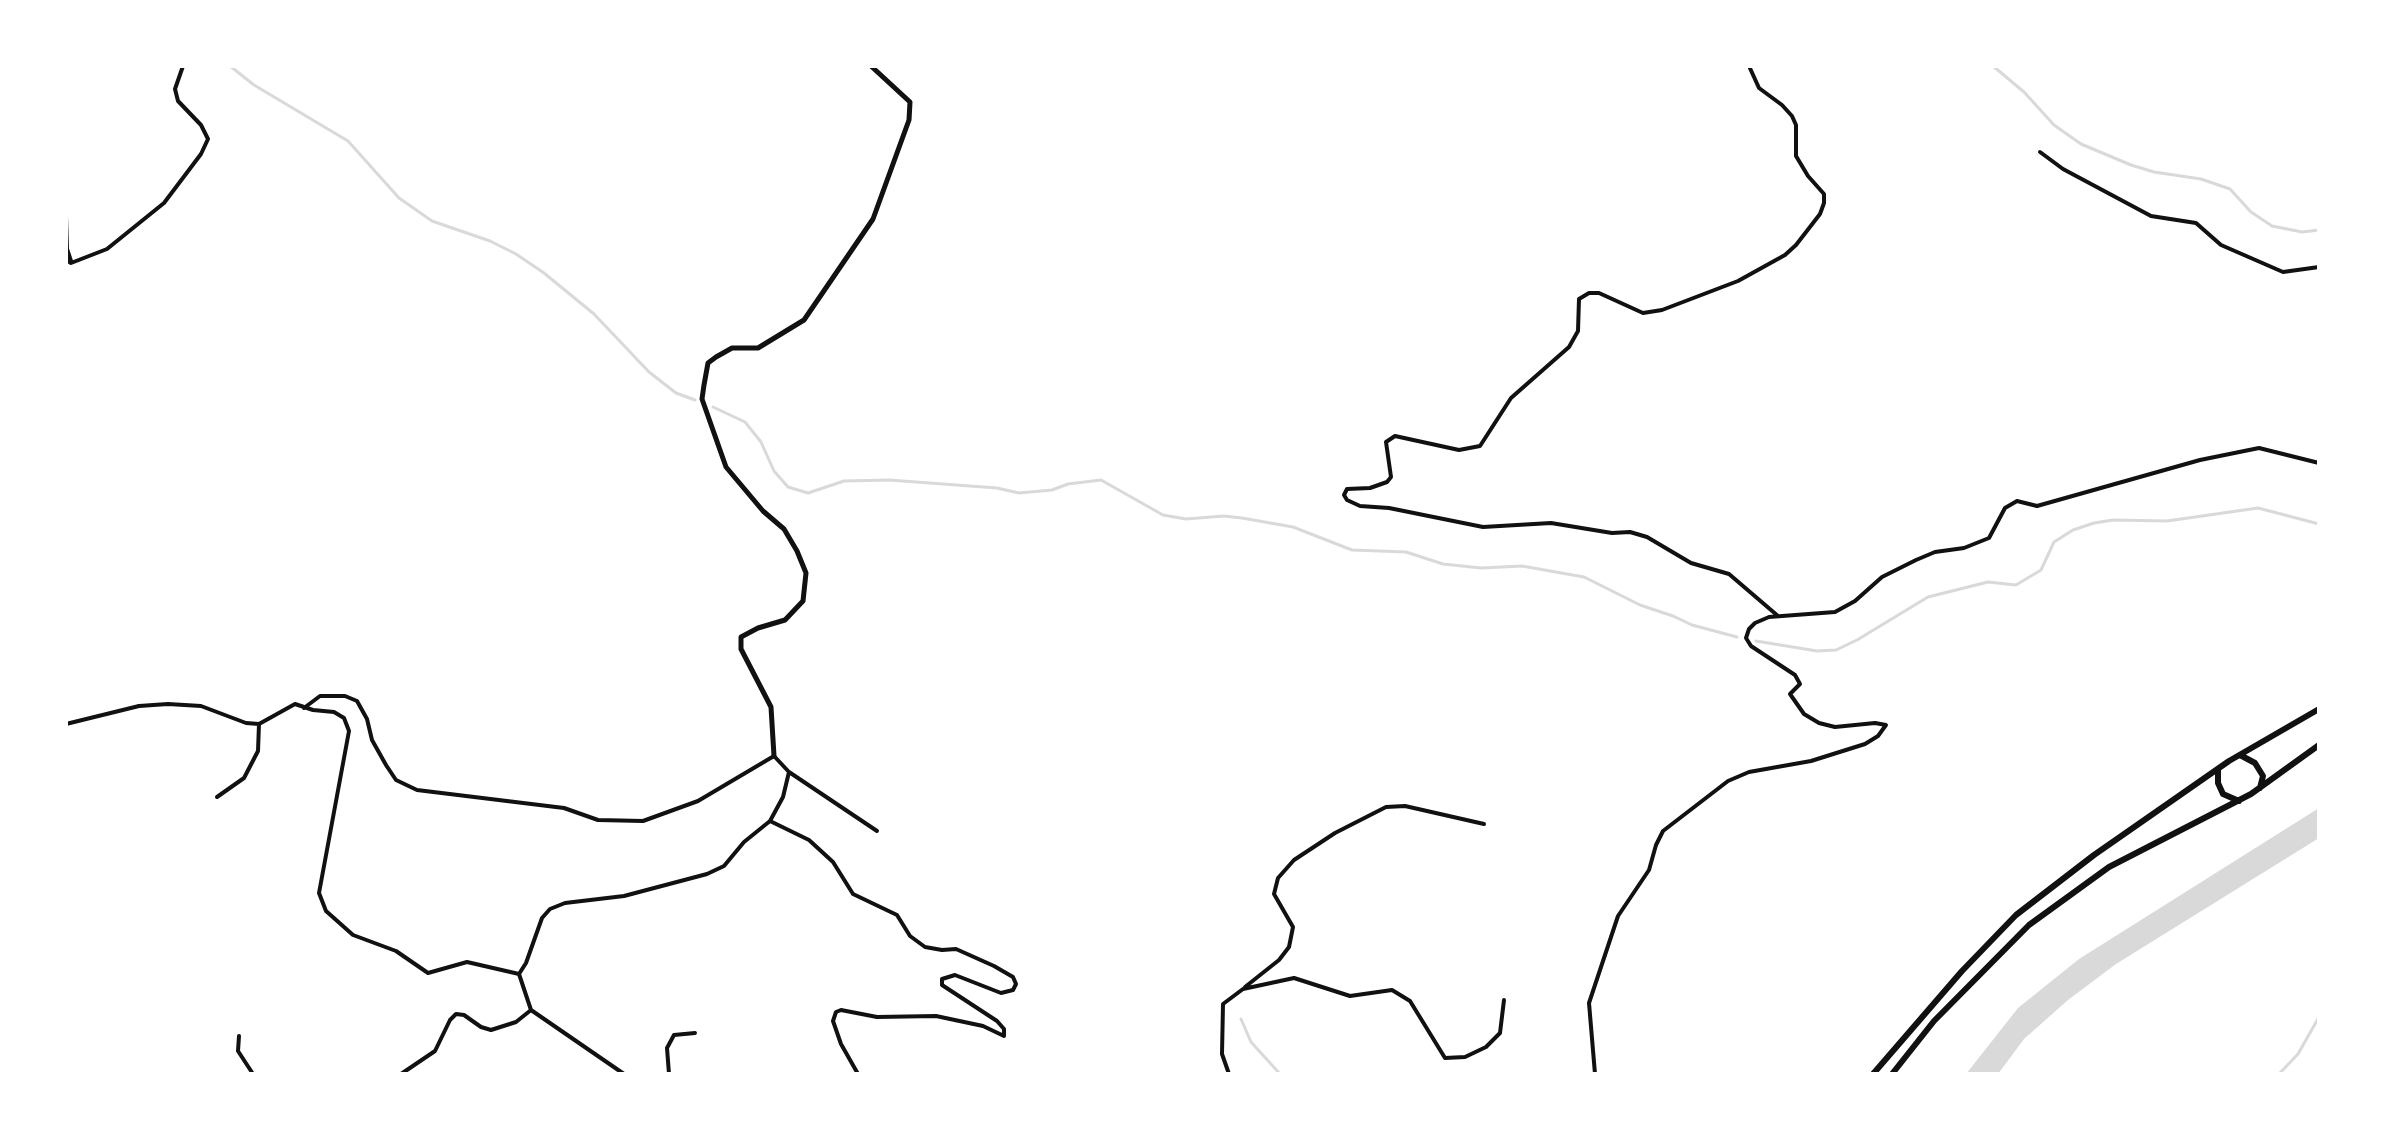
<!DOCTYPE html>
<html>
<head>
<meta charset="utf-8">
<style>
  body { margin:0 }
  #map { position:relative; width:2385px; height:1140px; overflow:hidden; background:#fff; font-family:"Roboto Serif",serif }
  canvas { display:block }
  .frame { position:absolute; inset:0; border:68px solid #fff; pointer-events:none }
</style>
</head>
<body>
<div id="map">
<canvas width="2385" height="1140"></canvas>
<div class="frame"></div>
</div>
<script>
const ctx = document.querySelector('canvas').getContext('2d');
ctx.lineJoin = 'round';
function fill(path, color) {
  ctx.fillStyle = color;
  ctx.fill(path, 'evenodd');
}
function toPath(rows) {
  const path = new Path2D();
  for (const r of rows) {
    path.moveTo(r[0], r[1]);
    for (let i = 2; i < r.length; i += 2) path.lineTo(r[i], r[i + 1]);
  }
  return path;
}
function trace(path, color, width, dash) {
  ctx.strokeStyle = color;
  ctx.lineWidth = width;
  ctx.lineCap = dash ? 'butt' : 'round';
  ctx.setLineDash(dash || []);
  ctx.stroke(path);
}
fill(toPath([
  [2319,808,2319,838,2116,964,2068,1000,2024,1039,1998,1074,1966,1074,2018,1008,2079,959]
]), '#d9d9d9');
trace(toPath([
  [230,66,254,85,348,141,399,198,432,221,490,241,516,254,544,273,594,314,649,372,676,393,695,400],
  [1993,66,2024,92,2054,125,2081,144,2131,165,2154,172,2201,179,2230,189,2251,212,2272,226,2302,232,2319,230],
  [713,407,745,422,761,442,774,471,788,487,808,493,844,481,889,480,997,488,1019,493,1052,490,1068,484,1101,480,1163,515,1186,519,1224,516,1242,518,1293,527,1352,550,1406,552,1443,564,1481,568,1522,566,1584,577,1640,605,1673,616,1692,625,1737,637],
  [1756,641,1817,651,1836,650,1857,640,1928,597,1988,582,2016,585,2041,570,2054,542,2073,530,2094,523,2113,520,2167,521,2258,508,2319,524],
  [1241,1019,1251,1042,1280,1074],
  [2279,1074,2298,1054,2319,1017]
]), '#d9d9d9', 3);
trace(toPath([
  [1749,66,1759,88,1782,105,1792,116,1796,125,1796,156,1808,176,1824,194,1824,203,1820,214,1796,245,1785,255,1738,281,1662,310,1643,313,1599,293,1589,293,1579,299,1578,331,1569,347,1511,398,1480,446,1459,450,1395,436,1386,442,1391,477,1387,482,1370,488,1347,489,1344,495,1347,500,1360,506,1389,508,1483,527,1551,523,1612,533,1630,532,1647,537,1691,563,1729,574,1778,616],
  [2040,152,2063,169,2151,216,2196,223,2221,245,2283,272,2319,267],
  [66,216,67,249,71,261],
  [66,260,71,263,107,249,164,203,201,154,208,139,201,125,178,101,175,89,183,66],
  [304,708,320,696,345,696,357,701,367,719,372,740,386,765,396,780,417,790,564,808,598,820,643,821,698,801,774,756,789,772,783,797,770,821],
  [66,724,139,706,168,704,201,706,246,723,259,724,295,704,313,710,334,712,344,718,349,731,319,893,326,911,353,935,396,951,428,973,467,962,519,974],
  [789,772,877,831],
  [217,797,244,778,258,751,259,724],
  [1245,987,1279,960,1289,947,1293,927,1274,894,1278,878,1294,860,1335,833,1386,807,1405,806,1484,824],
  [239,1036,238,1051,253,1074],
  [401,1074,435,1051,450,1020,456,1014,464,1015,481,1027,491,1030,516,1022,531,1010],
  [624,1074,531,1010,519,974,526,963,542,918,550,909,565,903,624,896,707,874,724,866,744,842,770,821,809,840,833,862,853,894,897,915,910,936,925,947,942,950,956,949,994,966,1013,977,1016,984,1013,990,1001,993,955,975,942,979,942,985,997,1021,1004,1029,1004,1036,983,1026,936,1016,877,1017,841,1010,836,1012,833,1021,841,1044,858,1074],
  [669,1074,667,1048,674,1035,695,1033],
  [1229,1074,1222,1054,1223,1004,1243,989,1294,978,1350,996,1392,990,1410,1001,1445,1058,1465,1057,1486,1047,1500,1033,1504,1000],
  [1595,1074,1589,1003,1618,916,1649,870,1656,845,1663,831,1728,781,1749,772,1811,761,1865,744,1878,736,1886,725,1875,723,1835,727,1819,723,1804,714,1790,694,1800,684,1795,675,1751,646,1746,638,1749,629,1755,623,1769,617,1835,612,1855,601,1882,577,1916,560,1935,552,1964,548,1989,538,2005,508,2017,501,2037,506,2200,460,2259,448,2319,463]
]), '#111', 4);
trace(toPath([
  [774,756,771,707,741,649,741,637,758,628,785,620,803,601,806,573,797,551,784,529,763,511,726,467,702,399,704,385,708,363,716,357,732,348,758,348,804,320,873,219,909,120,910,102,871,66]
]), '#111', 5);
trace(toPath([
  [2240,755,2255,763,2263,776,2260,788],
  [2218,769,2218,783,2223,794,2239,801],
  [1873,1074,1962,971,2016,915,2094,855,2229,761,2319,709],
  [1892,1074,1934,1021,2029,925,2109,867,2251,794,2319,745]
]), '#111', 6);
</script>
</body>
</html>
